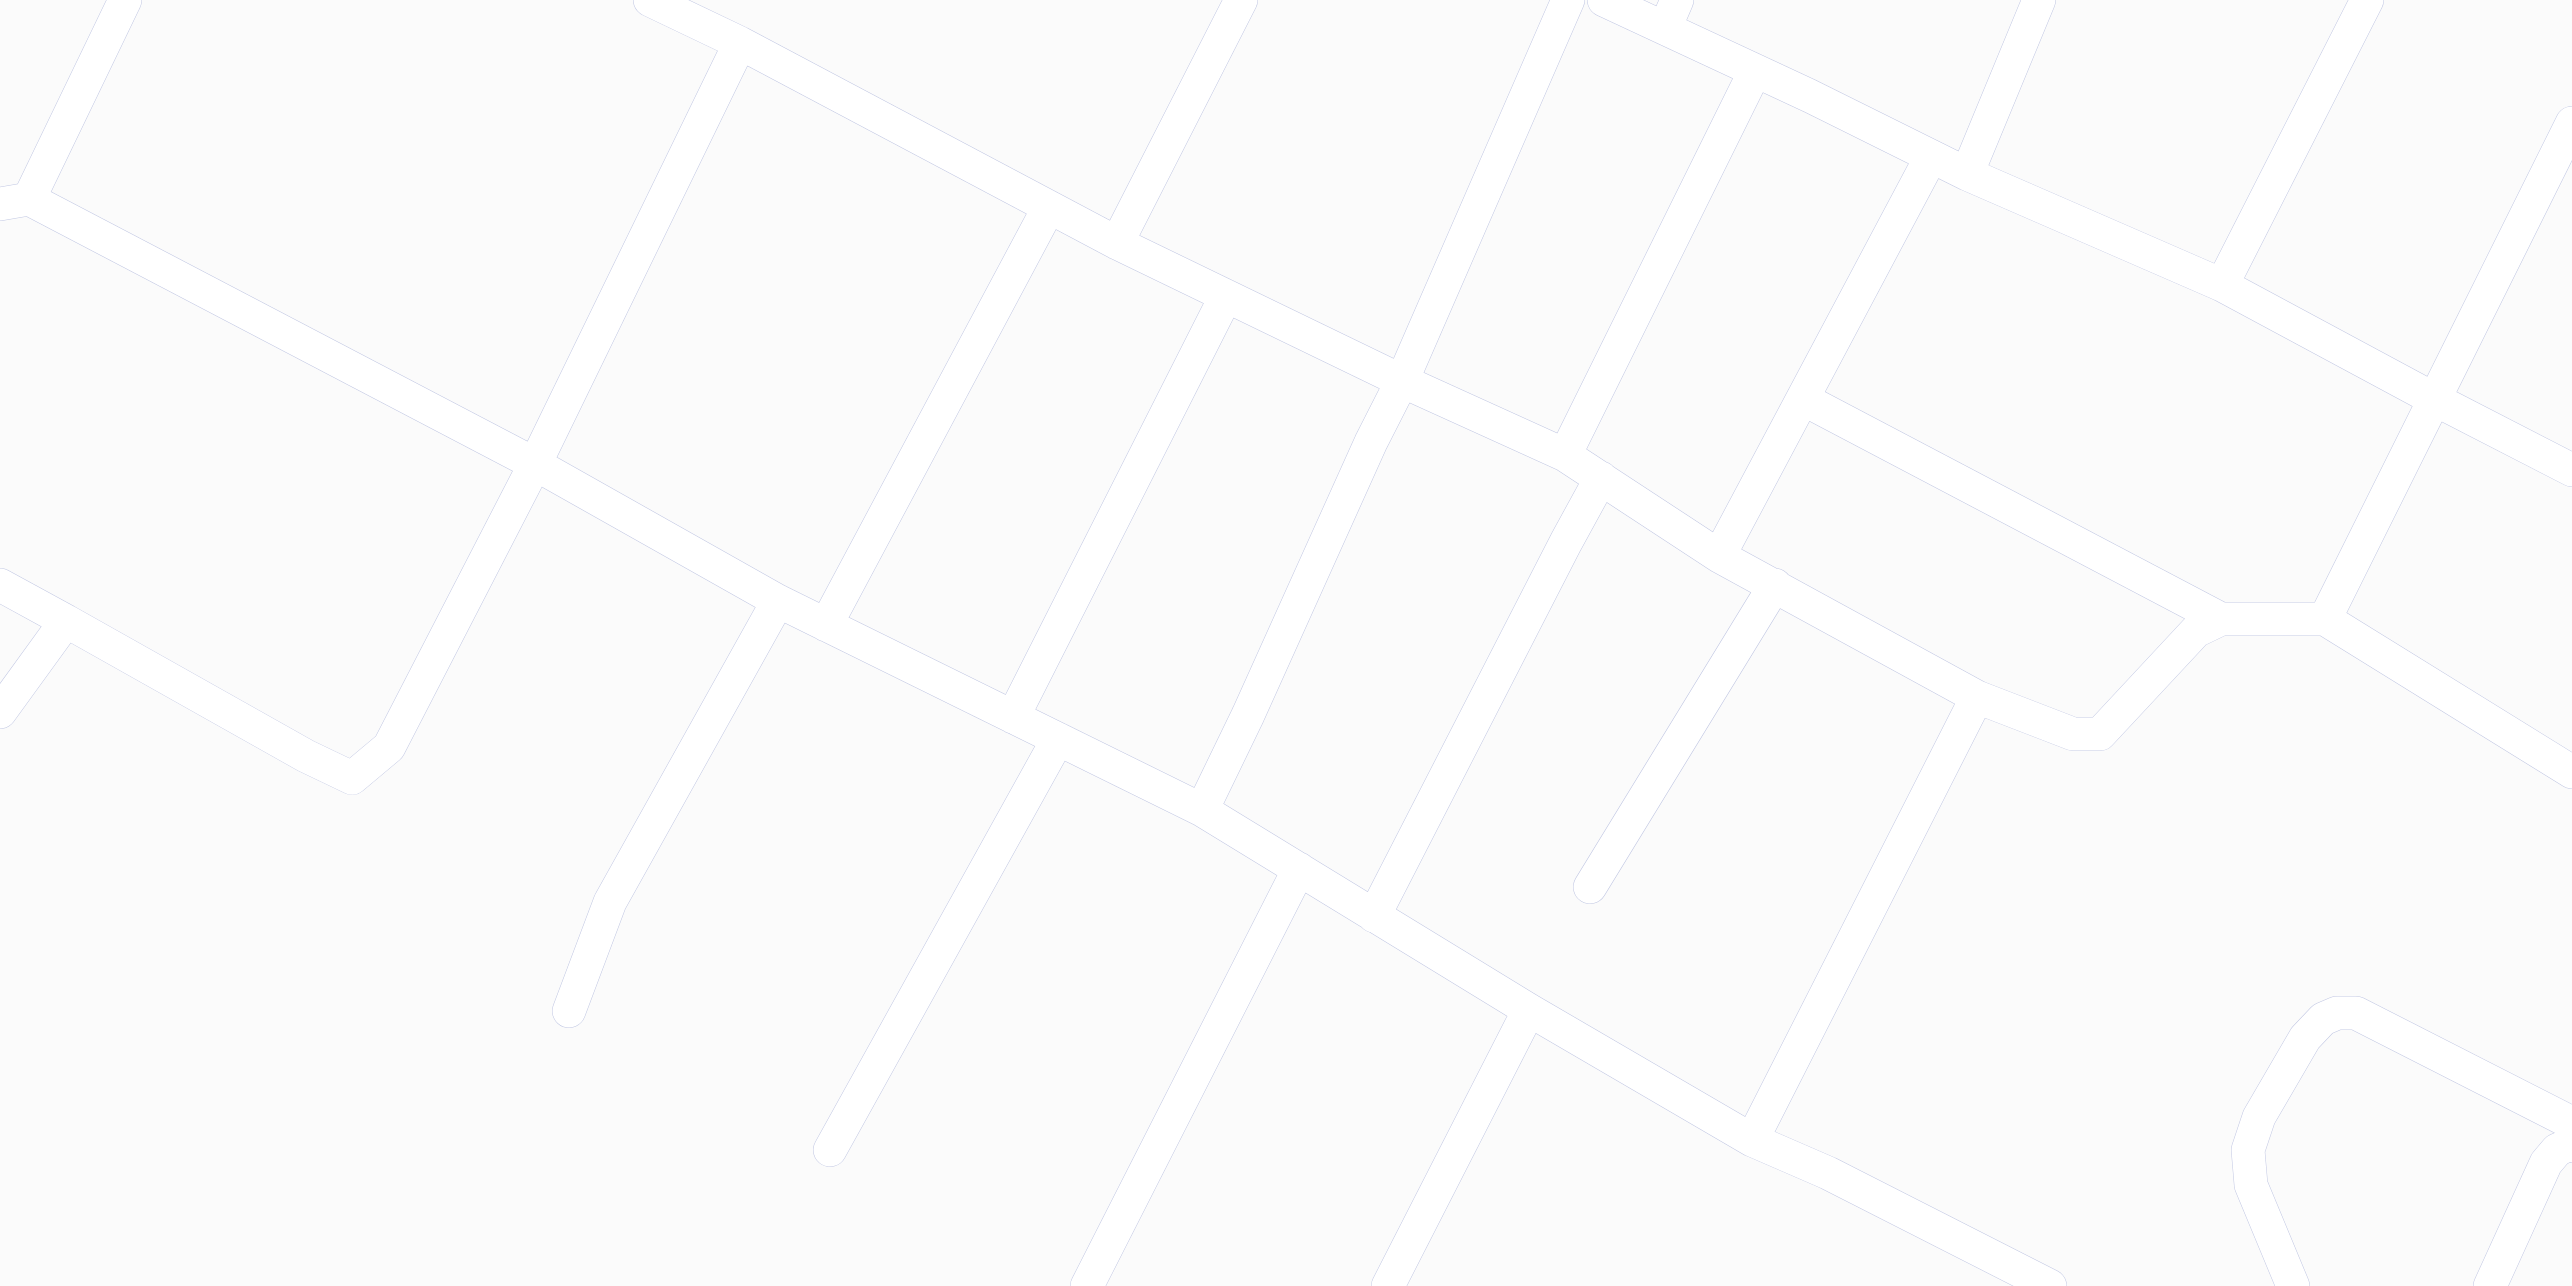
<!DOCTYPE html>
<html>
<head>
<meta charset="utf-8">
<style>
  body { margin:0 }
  canvas { display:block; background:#fbfbfb }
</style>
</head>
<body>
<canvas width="2572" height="1286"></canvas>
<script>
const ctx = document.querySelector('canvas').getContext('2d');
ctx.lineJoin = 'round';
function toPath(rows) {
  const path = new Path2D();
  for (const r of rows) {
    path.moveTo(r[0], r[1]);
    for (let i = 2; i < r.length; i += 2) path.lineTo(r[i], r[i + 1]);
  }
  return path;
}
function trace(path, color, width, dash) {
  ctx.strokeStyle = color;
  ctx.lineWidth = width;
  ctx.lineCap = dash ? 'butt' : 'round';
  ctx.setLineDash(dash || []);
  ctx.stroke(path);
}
const minor = toPath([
  [125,0,29,199,535,464,778,601,1202,810],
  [650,0,740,43,1117,243,1402,381,1565,455,1719,556,1977,697],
  [1568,0,1402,381,1371,442,1248,715,1202,810,1529,1010,1752,1140,1828,1173,2050,1286],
  [1604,0,1810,96,1967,174,2222,285,2434,399,2572,470],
  [1665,28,1677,0],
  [2572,123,2325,619,2572,772],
  [1967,174,2039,0],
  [0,204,29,199],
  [1117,243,1241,0],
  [2222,285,2367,0],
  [1803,399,2221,619],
  [1565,455,1755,71],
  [1719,556,1931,157],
  [0,585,66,621],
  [826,625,1049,207],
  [0,712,66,621,306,756,352,778,389,747,535,464,740,43],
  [1013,717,1226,296],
  [1590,887,1775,585],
  [1374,916,1566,542,1601,478],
  [569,1011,610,902,778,601],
  [1752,1140,1977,697,2073,734,2100,734,2196,631,2221,619,2325,619],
  [830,1150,1058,739],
  [1087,1286,1299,869],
  [1388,1286,1529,1010],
  [2293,1286,2251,1185,2248,1150,2259,1117,2305,1038,2323,1019,2337,1013,2356,1013,2572,1123],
  [2490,1286,2546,1163,2557,1150,2568,1145,2572,1146]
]);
trace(minor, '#c2c8e3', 34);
trace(minor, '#fff', 33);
</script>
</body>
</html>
